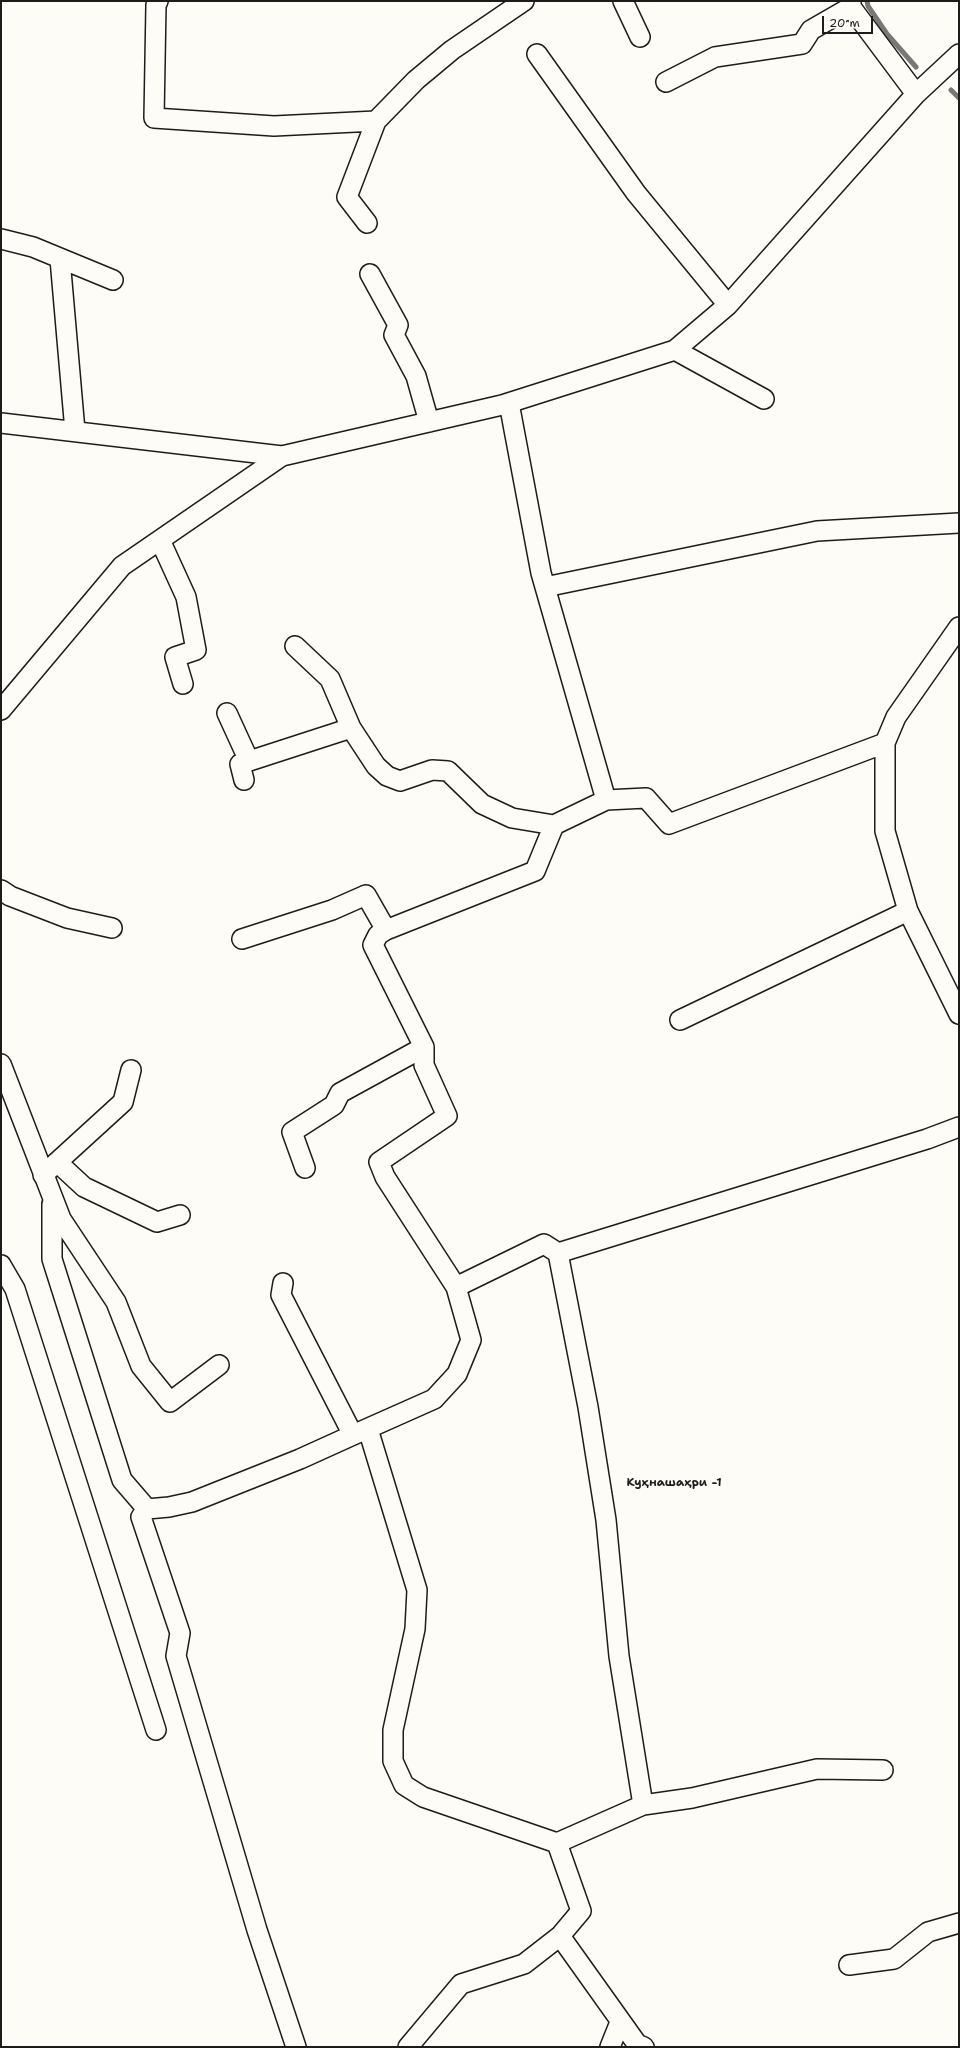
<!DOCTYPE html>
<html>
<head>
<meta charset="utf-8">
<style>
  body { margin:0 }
  #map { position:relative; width:960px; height:2048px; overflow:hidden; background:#fdfcf7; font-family:"Shantell Sans",sans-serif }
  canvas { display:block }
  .frame { position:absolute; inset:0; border:2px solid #1c1c1c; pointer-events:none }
  .scale { position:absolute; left:822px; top:16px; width:51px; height:18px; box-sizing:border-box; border:2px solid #1c1c1c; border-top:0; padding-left:5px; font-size:12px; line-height:14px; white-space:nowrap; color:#1c1c1c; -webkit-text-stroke:3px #fdfcf7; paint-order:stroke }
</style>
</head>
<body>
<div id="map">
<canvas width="960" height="2048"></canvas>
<div class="frame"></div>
<div class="scale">20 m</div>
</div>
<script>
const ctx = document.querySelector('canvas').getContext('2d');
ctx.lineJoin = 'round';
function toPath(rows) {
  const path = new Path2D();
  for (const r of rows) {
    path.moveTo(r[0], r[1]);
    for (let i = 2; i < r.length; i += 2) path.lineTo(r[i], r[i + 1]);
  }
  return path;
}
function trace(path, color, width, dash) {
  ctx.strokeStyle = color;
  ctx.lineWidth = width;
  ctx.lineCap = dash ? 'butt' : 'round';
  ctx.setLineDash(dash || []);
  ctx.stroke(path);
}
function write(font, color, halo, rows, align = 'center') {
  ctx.font = font + ' "Shantell Sans",sans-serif';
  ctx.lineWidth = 3.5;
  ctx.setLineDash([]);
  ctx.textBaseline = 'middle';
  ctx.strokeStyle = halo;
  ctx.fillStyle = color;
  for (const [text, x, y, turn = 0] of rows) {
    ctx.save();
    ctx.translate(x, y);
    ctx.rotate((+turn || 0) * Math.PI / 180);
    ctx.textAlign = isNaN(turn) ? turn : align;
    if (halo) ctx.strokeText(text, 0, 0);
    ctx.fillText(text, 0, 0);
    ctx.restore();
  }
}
trace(toPath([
  [867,1,868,6,887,34,916,67],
  [951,90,959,98]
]), '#797876', 5);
const minor = toPath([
  [158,1,156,5,154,118,274,126,376,121],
  [623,1,640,37],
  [851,1,851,7,916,94],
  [537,54,636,193,728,305],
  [666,82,715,57,802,44,811,30,851,7],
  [367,223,347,197,376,121,416,80,452,50,524,1],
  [1,239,33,247,113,280],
  [60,259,75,431],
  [370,274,398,325,394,335,416,376,429,422],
  [675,350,764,399],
  [509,403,541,573,606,800],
  [1,423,282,456],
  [160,540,186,597,196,650,175,657,183,684],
  [545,587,817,531,959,523],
  [959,627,896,717,885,743,885,831,908,911,959,1014],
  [295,646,330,679,351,728],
  [1,710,122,566,282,456,502,405,675,350,728,305,916,94,959,54],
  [227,713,249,761],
  [244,780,240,764,351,728,376,766,387,776,400,781,432,770,448,771,482,804,512,818,554,825],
  [1,890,10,896,67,918,112,928],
  [242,939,332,910,366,895,386,930],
  [680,1020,908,911],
  [1,1064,61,1219,116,1302,141,1366,170,1402,219,1365],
  [57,1162,84,1187,157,1222,180,1215],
  [305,1168,292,1132,334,1105,340,1093,424,1047],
  [43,1175,123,1102,131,1070],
  [52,1204,52,1259,122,1480,147,1509],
  [558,1253,588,1407,606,1520,619,1656,643,1805],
  [1,1265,15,1289,156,1730],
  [283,1283,281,1295,353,1435],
  [456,1287,544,1244,558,1253,927,1139,959,1127],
  [368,1429,417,1590,415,1629,393,1730,393,1761,404,1785,423,1797,557,1843,643,1805,692,1798,817,1769,883,1770],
  [560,1936,637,2044,644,2047],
  [849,1965,894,1959,928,1932,959,1923],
  [296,2047,257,1930,176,1656,180,1633,141,1517,147,1509,169,1507,192,1502,300,1459,353,1435,434,1399,457,1374,471,1340,456,1287,385,1177,379,1162,447,1116,424,1065,424,1047,373,945,378,935,386,930,535,871,554,825,606,800,646,798,669,824,885,743],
  [408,2047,461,1984,524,1964,560,1936,581,1911,557,1843],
  [610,2047,620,2022]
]);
trace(minor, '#1c1c1c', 22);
trace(minor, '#fdfcf7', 19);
write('bold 12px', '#1c1c1c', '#fdfcf7', [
  ["Куҳнашаҳри -1",674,1483]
]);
</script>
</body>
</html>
